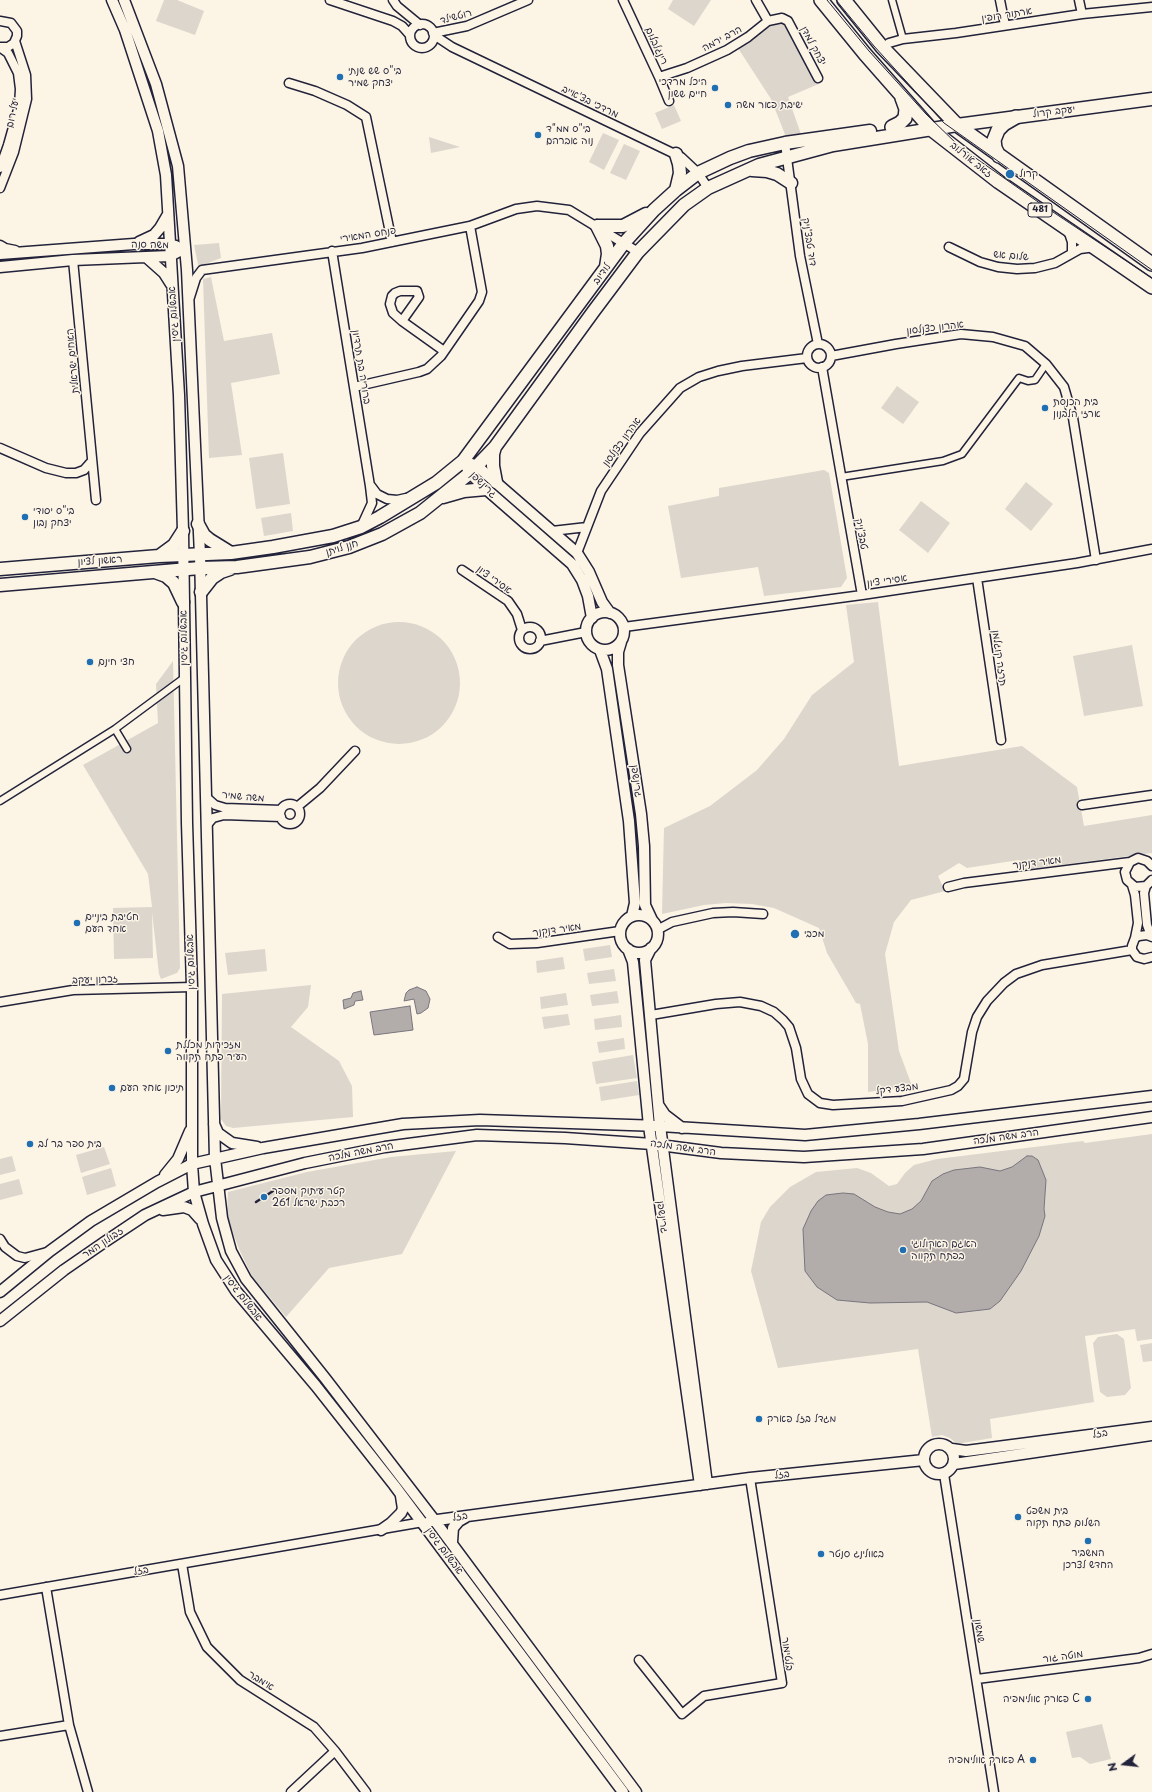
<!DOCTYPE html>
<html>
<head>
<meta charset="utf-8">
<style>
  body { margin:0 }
  #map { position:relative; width:1152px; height:1792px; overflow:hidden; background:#fcf5e5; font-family:"Playpen Sans",sans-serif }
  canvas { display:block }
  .north { position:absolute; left:1104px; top:1744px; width:40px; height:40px; -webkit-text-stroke:3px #fcf5e5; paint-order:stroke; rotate:255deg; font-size:11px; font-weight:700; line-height:16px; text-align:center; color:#22223b }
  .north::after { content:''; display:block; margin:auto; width:14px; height:18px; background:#22223b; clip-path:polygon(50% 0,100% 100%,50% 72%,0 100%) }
</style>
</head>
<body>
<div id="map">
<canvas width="1152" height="1792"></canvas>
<div class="north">N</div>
</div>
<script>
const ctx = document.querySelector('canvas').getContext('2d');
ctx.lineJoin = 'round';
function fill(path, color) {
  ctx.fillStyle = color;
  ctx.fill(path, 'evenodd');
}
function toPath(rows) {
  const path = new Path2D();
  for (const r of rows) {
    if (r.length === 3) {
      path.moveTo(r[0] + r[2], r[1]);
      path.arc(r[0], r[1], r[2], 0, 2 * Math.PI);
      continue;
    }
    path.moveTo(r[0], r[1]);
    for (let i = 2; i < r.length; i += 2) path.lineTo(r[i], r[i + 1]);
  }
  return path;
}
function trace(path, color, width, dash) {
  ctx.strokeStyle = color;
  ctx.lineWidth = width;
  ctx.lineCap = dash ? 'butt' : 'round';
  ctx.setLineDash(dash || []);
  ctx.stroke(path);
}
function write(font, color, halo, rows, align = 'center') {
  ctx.font = font + ' "Playpen Sans","Playpen Sans Hebrew",sans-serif';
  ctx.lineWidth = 3;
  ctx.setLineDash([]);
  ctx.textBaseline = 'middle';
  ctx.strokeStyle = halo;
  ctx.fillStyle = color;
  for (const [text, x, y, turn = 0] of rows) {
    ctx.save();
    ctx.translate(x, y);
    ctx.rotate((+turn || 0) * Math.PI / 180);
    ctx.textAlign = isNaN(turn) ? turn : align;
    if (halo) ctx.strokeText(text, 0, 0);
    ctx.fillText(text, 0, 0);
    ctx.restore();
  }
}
fill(toPath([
  [164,0,177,0,204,11,195,35,156,21],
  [673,0,711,0,694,26,668,9],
  [782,18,821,83,788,97,803,140,788,142,771,99,736,45,768,21],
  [674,105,681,121,662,129,655,113],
  [603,133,619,140,604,170,589,162],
  [429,137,460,147,431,153],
  [624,144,640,151,626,180,610,173],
  [219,243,221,258,203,265,199,269,194,245],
  [211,277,224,341,272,333,280,374,231,383,242,455,209,458,203,279],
  [897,386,919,402,903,424,881,408],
  [283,453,290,504,256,509,249,458],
  [824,470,829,473,847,578,841,587,764,596,758,567,681,578,668,506,719,496,719,488],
  [1026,482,1053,504,1031,531,1005,509],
  [921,501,950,523,928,553,899,530],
  [291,513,293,531,264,536,261,518],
  [878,602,899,766,1022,746,1077,787,1084,826,1152,815,1152,853,1022,870,1019,860,967,868,959,863,938,876,945,891,911,900,894,922,885,954,899,1051,912,1086,868,1092,868,1044,860,1004,856,1003,827,953,819,928,774,908,752,904,726,903,704,905,662,914,664,828,710,806,757,770,784,739,812,695,854,662,846,605],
  [399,683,61],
  [1132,645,1143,706,1084,716,1073,656],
  [173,661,180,968,177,973,161,979,159,974,152,912,153,958,114,959,113,908,152,907,148,874,83,765,158,723,156,684],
  [610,945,612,957,585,961,583,949],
  [265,949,267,971,228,975,225,953],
  [563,957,565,969,537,973,536,961],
  [614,969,616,981,589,984,587,973],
  [311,985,308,1007,291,1027,339,1061,352,1086,353,1117,233,1128,226,1126,221,1119,222,994],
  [617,991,619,1003,592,1006,590,995],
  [566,993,568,1005,541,1009,540,997],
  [568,1014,570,1025,544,1029,542,1017],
  [621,1015,622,1027,595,1030,594,1019],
  [624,1038,625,1049,599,1053,597,1042],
  [633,1055,637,1078,596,1084,592,1062],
  [637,1081,639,1095,601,1101,599,1087],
  [1152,1134,1152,1339,1137,1341,1135,1329,1085,1336,1094,1402,990,1419,992,1438,957,1444,950,1438,942,1435,932,1437,918,1349,778,1368,751,1271,761,1222,770,1207,790,1187,816,1172,857,1168,871,1173,889,1186,897,1184,905,1173,914,1165,937,1159,1083,1141,1085,1143],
  [104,1147,110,1164,81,1173,76,1155],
  [456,1151,402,1254,329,1268,286,1317,252,1276,239,1249,227,1217,228,1192,307,1172,391,1157],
  [12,1156,16,1171,0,1175,0,1159],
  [111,1168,116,1186,87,1195,82,1177],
  [19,1179,23,1194,0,1200,0,1184],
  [1117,1334,1124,1339,1131,1388,1125,1395,1107,1397,1100,1392,1093,1343,1098,1337],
  [1152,1343,1152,1361,1143,1362,1140,1345],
  [1102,1724,1111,1759,1090,1764,1080,1757,1072,1758,1066,1732]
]), '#dcd6cc');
const water = toPath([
  [417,987,426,991,430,999,428,1008,421,1013,417,1014,414,999,404,1001,406,993,409,990,417,987],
  [361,991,363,1000,355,1001,354,1005,344,1009,343,1000,351,998,353,993,361,991],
  [410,1006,413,1030,374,1035,370,1012,410,1006],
  [1027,1156,1032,1156,1038,1160,1046,1180,1044,1209,1045,1216,1039,1236,1021,1271,1000,1301,990,1309,956,1313,927,1302,870,1303,837,1300,817,1287,805,1271,803,1229,811,1211,818,1201,826,1195,843,1193,854,1194,875,1207,888,1212,900,1214,912,1209,921,1201,932,1181,943,1174,954,1170,980,1167,1000,1171,1012,1167,1027,1156]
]);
fill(water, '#b2adab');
trace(water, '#78757e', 1);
const pedestrian = toPath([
  [892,0,903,39],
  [841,477,943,461,962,454,1019,378,1028,381,1035,380,1046,364],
  [115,729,127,749],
  [0,801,115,729,184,678]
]);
const minor = toPath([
  [330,0,393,21,402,26,410,35],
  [393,0,397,6,420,25],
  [623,0,659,77,669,101],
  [756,0,768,21],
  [1000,0,1005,25],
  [1079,0,1082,14],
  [0,21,11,23,17,31,17,36,14,43,8,47,0,47],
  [422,36,12],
  [433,33,467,26,528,0],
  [434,35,452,47,681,157,698,173,708,188],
  [889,43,903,39,956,33,1082,14,1152,7],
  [659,77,687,68,727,50,748,37,768,21,782,18,788,21,818,78],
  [289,83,315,91,347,105,366,117,392,242],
  [785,143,800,256,818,344],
  [0,168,8,145,19,106,20,89,18,73,8,53,1,48],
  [0,188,14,152,27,99,26,75,15,41],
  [1068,230,1072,242,1072,253],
  [949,247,980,262,998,267,1017,269,1035,268,1055,263,1080,249,1095,247],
  [332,251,370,486,372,503,361,527],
  [73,260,96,500],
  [190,297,196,278,202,270,362,248,470,226,516,209,537,206,569,210,638,252],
  [402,321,419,297,417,291,400,291,395,293,392,296,390,304,393,313,402,321,444,351],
  [819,356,12],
  [831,356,896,344,961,334,993,337,1025,346,1046,364,1064,387,1073,418,1096,560],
  [822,367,862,595],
  [354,387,419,372,427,369,441,356,479,301,482,292,470,226],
  [0,448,46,468,66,473,76,473,84,470,92,461],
  [371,486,377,494,387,499,397,500,406,498],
  [552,531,587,527],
  [577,553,601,491,640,433,680,388,699,377,718,371,742,366,807,358],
  [462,570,508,601,517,614,522,630],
  [977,578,1001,740],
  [530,638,11],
  [624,627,862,595,1077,563,1152,549],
  [540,641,586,632],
  [206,797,215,805,225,808,281,810],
  [290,814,10],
  [1082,805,1152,795],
  [297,807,320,788,355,751],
  [207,825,213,818,224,815,281,817],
  [1152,866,1147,861,1138,858,1130,862,1125,872,1127,880,1135,887,1146,886,1152,880],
  [1132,885,1135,895,1138,923,1135,938],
  [1146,886,1144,893,1147,925,1151,936],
  [948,887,964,883,1130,862],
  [657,930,672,922,713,913,733,912,763,914],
  [498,937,510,944,537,943,620,931],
  [1152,937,1147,935,1139,936,1135,938,1132,946,1132,950,1137,957,1144,959,1152,957],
  [0,1002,73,990,192,987],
  [651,1015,716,1004,740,1002,761,1006,774,1012,783,1020,789,1027,796,1048,801,1079,808,1094,820,1103,833,1105,902,1101,951,1090,958,1086,964,1079,972,1032,977,1017,987,1001,1004,983,1016,974,1042,965,1132,950],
  [0,1239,5,1247,17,1256,25,1258,47,1252],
  [944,1474,994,1792],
  [182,1564,190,1612,207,1647,240,1680,314,1727,335,1751,366,1792],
  [46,1587,69,1725],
  [0,1595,423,1522],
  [639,1660,682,1714,704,1696,782,1683,750,1478],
  [977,1679,1139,1658,1152,1654],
  [0,1736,69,1725,88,1792],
  [291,1792,335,1751]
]);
const tertiary = toPath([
  [112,0,125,30,158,131,166,175,179,395,183,531,187,823,192,987,192,1164,194,1192,203,1224,216,1260,236,1291,316,1386,394,1485,623,1792],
  [124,0,156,84,178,166,182,212,187,270,200,555,215,1158,222,1218,231,1251,246,1279,325,1378,435,1521,636,1792],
  [139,242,154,235,160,228,167,216],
  [0,246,5,249,15,251],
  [0,254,134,244,169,244,176,246],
  [146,257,164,273,171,284],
  [0,267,73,260,170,256,185,248],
  [463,461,477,466,577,553,589,572,602,602,610,613],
  [466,466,470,473,486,489,572,564,582,580,588,596,592,618],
  [605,631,19],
  [621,642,618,652,618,665,641,814,644,846,645,905,652,920],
  [600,650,607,669,629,821,635,903,632,916],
  [639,934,19],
  [651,948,645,960,660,1126,707,1484],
  [628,949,633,962,649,1126,700,1485],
  [659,1106,665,1115,682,1128],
  [214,1124,218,1133,232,1143,257,1147],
  [165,1175,178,1159,190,1131],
  [163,1210,184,1207,192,1210,200,1219],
  [0,1292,50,1251,91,1221,157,1182,192,1164,263,1148,403,1124,480,1120,660,1126,805,1135,919,1124,1152,1096],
  [0,1321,64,1270,106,1241,145,1215,194,1192,305,1163,385,1147,477,1135,565,1138,652,1144,721,1153,804,1157,923,1149,1152,1117],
  [939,1459,15],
  [952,1449,966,1451,1152,1427],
  [954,1464,1152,1435],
  [430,1521,750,1478,924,1460],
  [381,1530,391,1523,401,1513,403,1509,401,1496],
  [452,1542,453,1528,459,1521,466,1517]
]);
const secondary = toPath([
  [676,154,679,164,680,173,676,190],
  [752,170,767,171,777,174,791,183],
  [597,226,623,226,646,214],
  [597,226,607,246,608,254,606,267],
  [495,447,493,454,493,466,496,482],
  [443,497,464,491,486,489],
  [198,524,204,535,210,540,231,553],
  [159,556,174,545,183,531],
  [0,569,159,556,231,553,273,547,333,536,361,527,380,517,436,483,463,461,624,243,654,210,676,190,698,173,730,158,749,151,785,143,870,131],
  [155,572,166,576,174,583,183,602],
  [0,585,200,568,237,567,310,557,349,547,382,534,420,513,470,473,495,447,593,312,638,252,684,205,708,188,759,165,833,145,957,125,1152,99],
  [201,592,212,578,221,572,230,569]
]);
const primary = toPath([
  [821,0,865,54,931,129,999,182,1152,287],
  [844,0,882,47,957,125,1152,264],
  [892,127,900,123,905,118,906,109,902,98],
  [999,156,995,148,994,140,998,130,1004,124,1016,117]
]);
trace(pedestrian, '#22223b', 9);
trace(minor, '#22223b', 11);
trace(tertiary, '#22223b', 13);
trace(secondary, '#22223b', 15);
trace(primary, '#22223b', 16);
trace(pedestrian, '#fcf5e5', 6);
trace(minor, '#fcf5e5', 8);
trace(tertiary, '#fcf5e5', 10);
trace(secondary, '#fcf5e5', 12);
trace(primary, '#fcf5e5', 13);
trace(toPath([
  [827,0,869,51,926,114,960,147,1041,204,1152,278],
  [836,0,874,46,944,123,1152,270]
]), '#22223b', 1);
trace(toPath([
  [256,1202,273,1191]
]), '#22223b', 2.5);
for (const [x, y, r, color] of [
  [340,77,4,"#1f6fb2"],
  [715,88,4,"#1f6fb2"],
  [728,105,4,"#1f6fb2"],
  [538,135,4,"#1f6fb2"],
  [1010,174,5,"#1f6fb2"],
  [1045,408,4,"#1f6fb2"],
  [25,517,4,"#1f6fb2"],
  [90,662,4,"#1f6fb2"],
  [77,923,4,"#1f6fb2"],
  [795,934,5,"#1f6fb2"],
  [168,1051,4,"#1f6fb2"],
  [112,1088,4,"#1f6fb2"],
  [30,1144,4,"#1f6fb2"],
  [264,1197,4,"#1f6fb2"],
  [903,1250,4,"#1f6fb2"],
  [759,1419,4,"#1f6fb2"],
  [1018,1517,4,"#1f6fb2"],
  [1088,1541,4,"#1f6fb2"],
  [821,1554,4,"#1f6fb2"],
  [1088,1699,4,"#1f6fb2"],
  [1033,1760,4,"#1f6fb2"]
]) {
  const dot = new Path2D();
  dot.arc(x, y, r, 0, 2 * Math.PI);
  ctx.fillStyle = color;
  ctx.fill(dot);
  trace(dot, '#fcf5e5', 1.5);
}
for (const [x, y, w] of [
  [1040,210,24]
]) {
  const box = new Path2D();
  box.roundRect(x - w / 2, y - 7, w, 14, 3);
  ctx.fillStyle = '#fcf5e5';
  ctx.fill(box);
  trace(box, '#22223b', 1);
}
write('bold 9px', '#22223b', null, [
  ["481",1040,210]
]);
write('10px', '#22223b', '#fcf5e5', [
  ["ארתור רופין",1007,15,-9],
  ["רוטשילד",456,17,-15],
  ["הרב ירמה",722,39,-28],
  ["רינגלבלום",656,46,65],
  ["יצחק למדן",813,46,62],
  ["מרדכי בצ'אייב",590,102,26],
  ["יעקב קרול",1054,112,-7],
  ["יעל רום",13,113,-78],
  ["זאב אורלוב",971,160,39],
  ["פנחס המאירי",368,235,-9],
  ["דוד טבצ'ניק",809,242,81],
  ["משה סנה",150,245,1],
  ["שלום אש",1011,256,5],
  ["לודיוב",602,274,-54],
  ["אבשלום גיסין",174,314,-94],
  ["אהרון כצנלסון",935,328,-7],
  ["האחים ישראלית",73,361,-95],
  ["ברוריה בת תרדיון",361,367,81],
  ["אהרון כצנלסון",622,442,-54],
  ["גרינשפן",483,485,45],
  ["טבצ'ניק",861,534,80],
  ["חנן לויתן",342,548,-17],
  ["ראשון לציון",100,561,-4],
  ["אסירי ציון",494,580,36],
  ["אסירי ציון",887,581,-8],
  ["אבשלום גיסין",184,638,-91],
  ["תרזה קוגלמן",999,658,82],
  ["גרינשפן",636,781,82],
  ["משה שמיר",243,797,5],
  ["מאיר דנקנר",1037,863,-7],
  ["מאיר דנקנר",557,930,-8],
  ["אבשלום גיסין",191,962,-92],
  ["זכרון יעקב",95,980,-2],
  ["מבצע דקל",897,1089,-7],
  ["הרב משה מלכה",1006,1137,-8],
  ["הרב משה מלכה",683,1148,8],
  ["הרב משה מלכה",361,1152,-11],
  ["גרינשפן",662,1217,82],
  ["זבולון המר",103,1243,-34],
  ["אבשלום גיסין",243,1298,52],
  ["בזל",1100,1434,-8],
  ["בזל",782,1475,-6],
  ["בזל",460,1517,-8],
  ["אבשלום גיסין",444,1551,53],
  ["בזל",141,1571,-10],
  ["שמשון",979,1631,81],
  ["בלטימור",787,1654,82],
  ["מוטה גור",1063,1657,-8],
  ["אימבר",261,1681,31]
]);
write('10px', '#22223b', '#fcf5e5', [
  ["בי\"ס שש שנתי",348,71],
  ["יצחק שמיר",348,83],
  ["היכל מרדכי",707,82,"right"],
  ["חיים ששון",707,94,"right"],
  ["ישיבת פאר משה",736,105],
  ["בי\"ס ממ\"ד",546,129],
  ["נוה אברהם",546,141],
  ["קרול",1019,174],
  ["בית הכנסת",1053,402],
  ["ארזי הלבנון",1053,414],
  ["בי\"ס יסודי",33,511],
  ["יצחק נבון",33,523],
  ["חצי חינם",98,662],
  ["חטיבת ביניים",85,917],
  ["אחד העם",85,929],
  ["מכבי",804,934],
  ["מזכירות מכללת",176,1045],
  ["העיר פתח תקווה",176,1057],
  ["תיכון אחד העם",120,1088],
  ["בית ספר בר לב",38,1144],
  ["קטר עיתוק מספר",272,1191],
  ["261 רכבת ישראל",272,1203],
  ["האגם האקולוגי",911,1244],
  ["בפתח תקווה",911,1256],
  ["מגדל בזל פארק",767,1419],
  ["בית משפט",1026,1511],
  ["השלום פתח תקוה",1026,1523],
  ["המשביר",1088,1553,"center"],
  ["החדש לצרכן",1088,1565,"center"],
  ["באולינג סנטר",829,1554],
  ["פארק אולימפיה C",1080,1699,"right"],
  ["פארק אולימפיה A",1025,1760,"right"]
], 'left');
</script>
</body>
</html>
